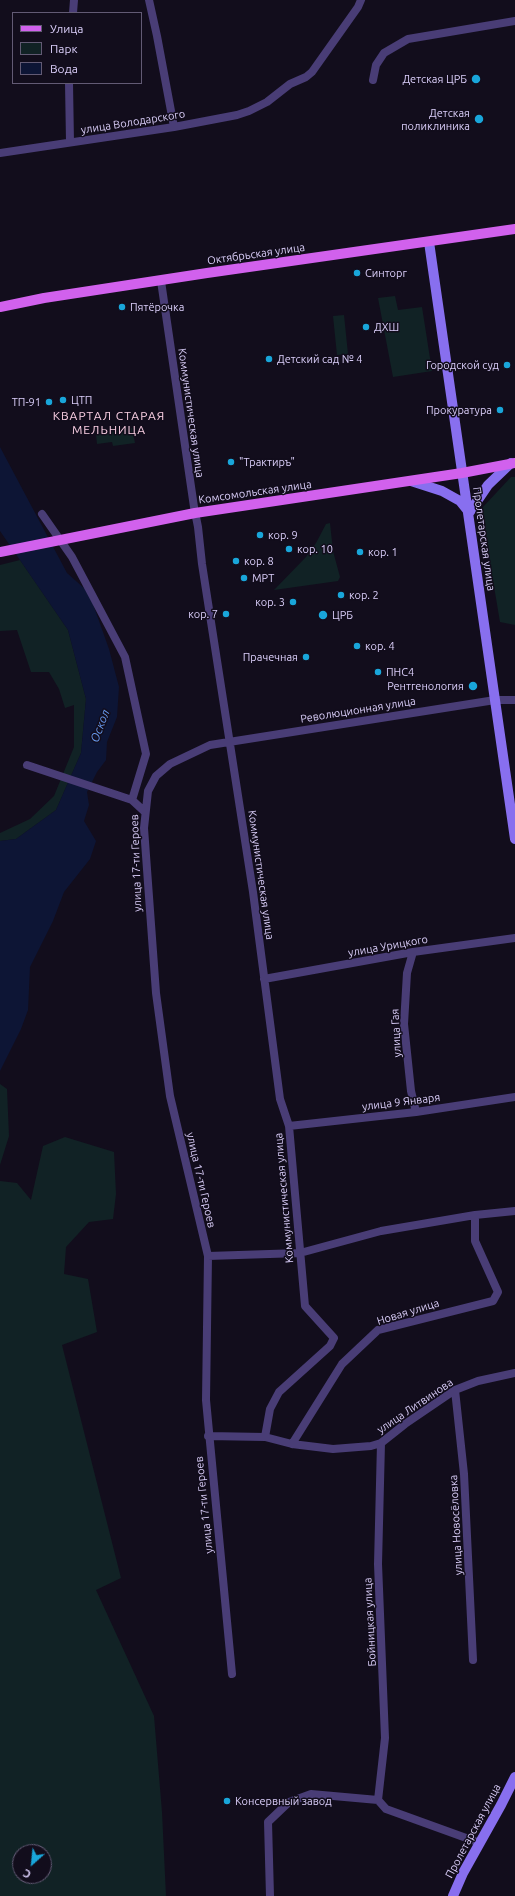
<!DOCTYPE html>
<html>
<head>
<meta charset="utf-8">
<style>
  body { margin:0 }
  #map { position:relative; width:515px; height:1896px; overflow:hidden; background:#120d1c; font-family:Ubuntu,sans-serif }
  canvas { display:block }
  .legend { position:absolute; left:12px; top:12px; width:130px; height:72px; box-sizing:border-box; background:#120d1c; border:1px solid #625a74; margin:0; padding:5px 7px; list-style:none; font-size:12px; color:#dacef9 }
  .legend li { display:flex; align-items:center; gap:8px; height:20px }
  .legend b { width:20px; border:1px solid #625a74 }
  .north { position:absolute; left:12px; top:1844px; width:40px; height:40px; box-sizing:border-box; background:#120d1c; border:1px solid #625a74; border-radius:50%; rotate:207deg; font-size:11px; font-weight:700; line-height:16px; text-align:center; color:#dacef9 }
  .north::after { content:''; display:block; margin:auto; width:14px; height:18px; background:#19a6da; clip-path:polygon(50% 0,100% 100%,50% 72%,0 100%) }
</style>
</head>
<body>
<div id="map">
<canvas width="515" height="1896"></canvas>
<ul class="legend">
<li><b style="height:5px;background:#d161ed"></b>Улица</li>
<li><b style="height:11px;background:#112225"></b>Парк</li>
<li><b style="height:11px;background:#0d1535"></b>Вода</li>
</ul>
<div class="north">С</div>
</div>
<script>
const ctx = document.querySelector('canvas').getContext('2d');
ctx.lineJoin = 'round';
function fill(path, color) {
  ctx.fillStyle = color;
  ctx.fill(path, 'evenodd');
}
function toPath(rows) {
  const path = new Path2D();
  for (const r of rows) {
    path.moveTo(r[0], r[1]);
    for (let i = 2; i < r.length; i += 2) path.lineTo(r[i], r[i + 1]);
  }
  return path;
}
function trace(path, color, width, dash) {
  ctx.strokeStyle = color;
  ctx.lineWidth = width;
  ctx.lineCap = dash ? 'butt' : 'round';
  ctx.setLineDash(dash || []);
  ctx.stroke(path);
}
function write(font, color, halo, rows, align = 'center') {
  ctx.font = font + ' Ubuntu,sans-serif';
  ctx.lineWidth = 3;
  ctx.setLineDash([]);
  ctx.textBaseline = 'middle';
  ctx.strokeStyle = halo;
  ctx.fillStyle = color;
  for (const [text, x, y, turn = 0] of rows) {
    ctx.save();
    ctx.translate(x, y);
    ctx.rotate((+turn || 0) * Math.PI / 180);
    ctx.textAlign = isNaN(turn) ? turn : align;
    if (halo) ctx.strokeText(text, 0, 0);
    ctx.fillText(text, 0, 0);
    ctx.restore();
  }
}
fill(toPath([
  [395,296,398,310,422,307,432,371,393,377,378,298],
  [344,315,348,354,337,355,333,316],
  [132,428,135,443,113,446,112,442,97,444,96,434],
  [511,477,515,477,515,625,500,622,483,521,483,507],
  [330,523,333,551,340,577,338,581,274,590,306,557,316,543,326,524],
  [20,560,68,630,86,699,81,753,56,810,16,839,0,841,0,833,30,819,54,796,74,747,74,705,65,708,59,689,49,672,31,672,17,630,0,631,0,565],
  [0,1084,7,1089,9,1136,0,1165],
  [65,1137,114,1152,116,1194,113,1219,89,1222,66,1247,64,1274,88,1279,97,1332,62,1345,121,1578,96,1590,154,1716,162,1812,166,1896,0,1896,0,1181,17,1183,31,1200,43,1146],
  [20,1852,44,1852,44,1876,20,1876]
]), '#112225');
fill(toPath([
  [0,447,67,573,85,589,93,604,109,649,119,687,117,717,107,742,106,760,97,772,87,792,89,805,84,821,96,841,90,859,64,892,53,921,30,967,28,1010,21,1029,0,1071,0,841,16,839,56,810,81,753,86,699,68,630,0,531]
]), '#0d1535');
trace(toPath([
  [149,0,157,36,174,127],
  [73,13,74,0],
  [373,80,376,65,384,53,408,39,515,21],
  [69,83,70,142],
  [0,153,174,127,237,115,249,111,267,102,290,84,306,77,312,72,358,7,361,0],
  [161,281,194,507,198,527,202,564,253,892,280,1099,289,1126,305,1306,334,1338,330,1346,279,1392,270,1409,265,1437],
  [42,514,72,557,125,657,146,754,132,800,145,812],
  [27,765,132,800],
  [413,952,407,973,404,1024,411,1091,416,1112],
  [264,979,413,952,515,938],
  [289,1126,416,1112,515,1097],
  [208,1256,300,1253,381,1231,475,1215,515,1211],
  [455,1390,464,1474,473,1660],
  [208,1436,265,1437,292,1444,333,1449,371,1446,381,1443,405,1424,455,1390,478,1381,515,1373],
  [292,1444,342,1364,378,1330,493,1301,498,1292,475,1241,475,1215],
  [232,1674,206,1400,208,1256,170,1096,156,993,144,828,148,791,156,776,170,764,210,745,495,700,515,700],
  [378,1800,385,1738,378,1564,381,1443],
  [270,1896,268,1822,289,1802,311,1794,378,1800,386,1809,480,1843]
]), '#493d76', 8);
trace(toPath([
  [429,242,515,839],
  [411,481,442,491,460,501,468,511],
  [469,513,488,485,511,463],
  [453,1896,463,1873,501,1805,515,1777]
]), '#886fef', 10);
trace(toPath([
  [0,307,44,298,207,273,515,229],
  [0,552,195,513,462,473,515,463]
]), '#d161ed', 10);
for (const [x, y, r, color] of [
  [476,79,5,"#19a6da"],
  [479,119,5,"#19a6da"],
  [357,273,4,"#19a6da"],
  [122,307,4,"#19a6da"],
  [366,327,4,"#19a6da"],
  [269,359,4,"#19a6da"],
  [507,365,4,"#19a6da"],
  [63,400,4,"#19a6da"],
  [49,402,4,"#19a6da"],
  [500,410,4,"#19a6da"],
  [231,462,4,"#19a6da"],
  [260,535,4,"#19a6da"],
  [289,549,4,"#19a6da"],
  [360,552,4,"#19a6da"],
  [236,561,4,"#19a6da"],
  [244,578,4,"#19a6da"],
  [341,595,4,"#19a6da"],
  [293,602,4,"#19a6da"],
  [226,614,4,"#19a6da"],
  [323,615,5,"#19a6da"],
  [357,646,4,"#19a6da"],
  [306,657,4,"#19a6da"],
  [378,672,4,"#19a6da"],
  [473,686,5,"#19a6da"],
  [227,1801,4,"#19a6da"]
]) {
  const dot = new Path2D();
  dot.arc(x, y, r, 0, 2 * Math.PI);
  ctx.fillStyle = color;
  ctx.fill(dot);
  trace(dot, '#120d1c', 1.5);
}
write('11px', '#dacef9', '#120d1c', [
  ["Детская ЦРБ",467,79,"right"],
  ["Детская",470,113,"right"],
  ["поликлиника",470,126,"right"],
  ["Синторг",365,273],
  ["Пятёрочка",130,307],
  ["ДХШ",374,327],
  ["Детский сад № 4",277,359],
  ["Городской суд",499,365,"right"],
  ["ЦТП",71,400],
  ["ТП-91",41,402,"right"],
  ["Прокуратура",492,410,"right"],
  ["\"Трактиръ\"",239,462],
  ["кор. 9",268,535],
  ["кор. 10",297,549],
  ["кор. 1",368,552],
  ["кор. 8",244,561],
  ["МРТ",252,578],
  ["кор. 2",349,595],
  ["кор. 3",285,602,"right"],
  ["кор. 7",218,614,"right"],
  ["ЦРБ",332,615],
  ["кор. 4",365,646],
  ["Прачечная",298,657,"right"],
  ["ПНС4",386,672],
  ["Рентгенология",464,686,"right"],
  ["Консервный завод",235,1801]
], 'left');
write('11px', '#dacef9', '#120d1c', [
  ["улица Володарского",133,122,-9],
  ["Октябрьская улица",256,254,-8],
  ["Коммунистическая улица",191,413,82],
  ["Комсомольская улица",255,492,-8],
  ["Пролетарская улица",484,539,82],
  ["Революционная улица",358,710,-9],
  ["улица 17-ти Героев",136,863,-92],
  ["Коммунистическая улица",261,875,82],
  ["улица Урицкого",388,946,-10],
  ["улица Гая",396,1033,-93],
  ["улица 9 Января",401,1102,-7],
  ["улица 17-ти Героев",201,1180,77],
  ["Коммунистическая улица",284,1198,-95],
  ["Новая улица",408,1312,-17],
  ["улица Литвинова",415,1406,-34],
  ["улица 17-ти Героев",204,1505,-96],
  ["улица Новосёловка",456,1525,-93],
  ["Бойницкая улица",370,1622,-93],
  ["Пролетарская улица",473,1831,-62]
]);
ctx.letterSpacing = '1px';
write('12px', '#facfe3', '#120d1c', [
  ["КВАРТАЛ СТАРАЯ",109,416],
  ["МЕЛЬНИЦА",109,430]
]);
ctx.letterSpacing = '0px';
write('italic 12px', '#6799ee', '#120d1c', [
  ["Оскол",100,726,-69]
]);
</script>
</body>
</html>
